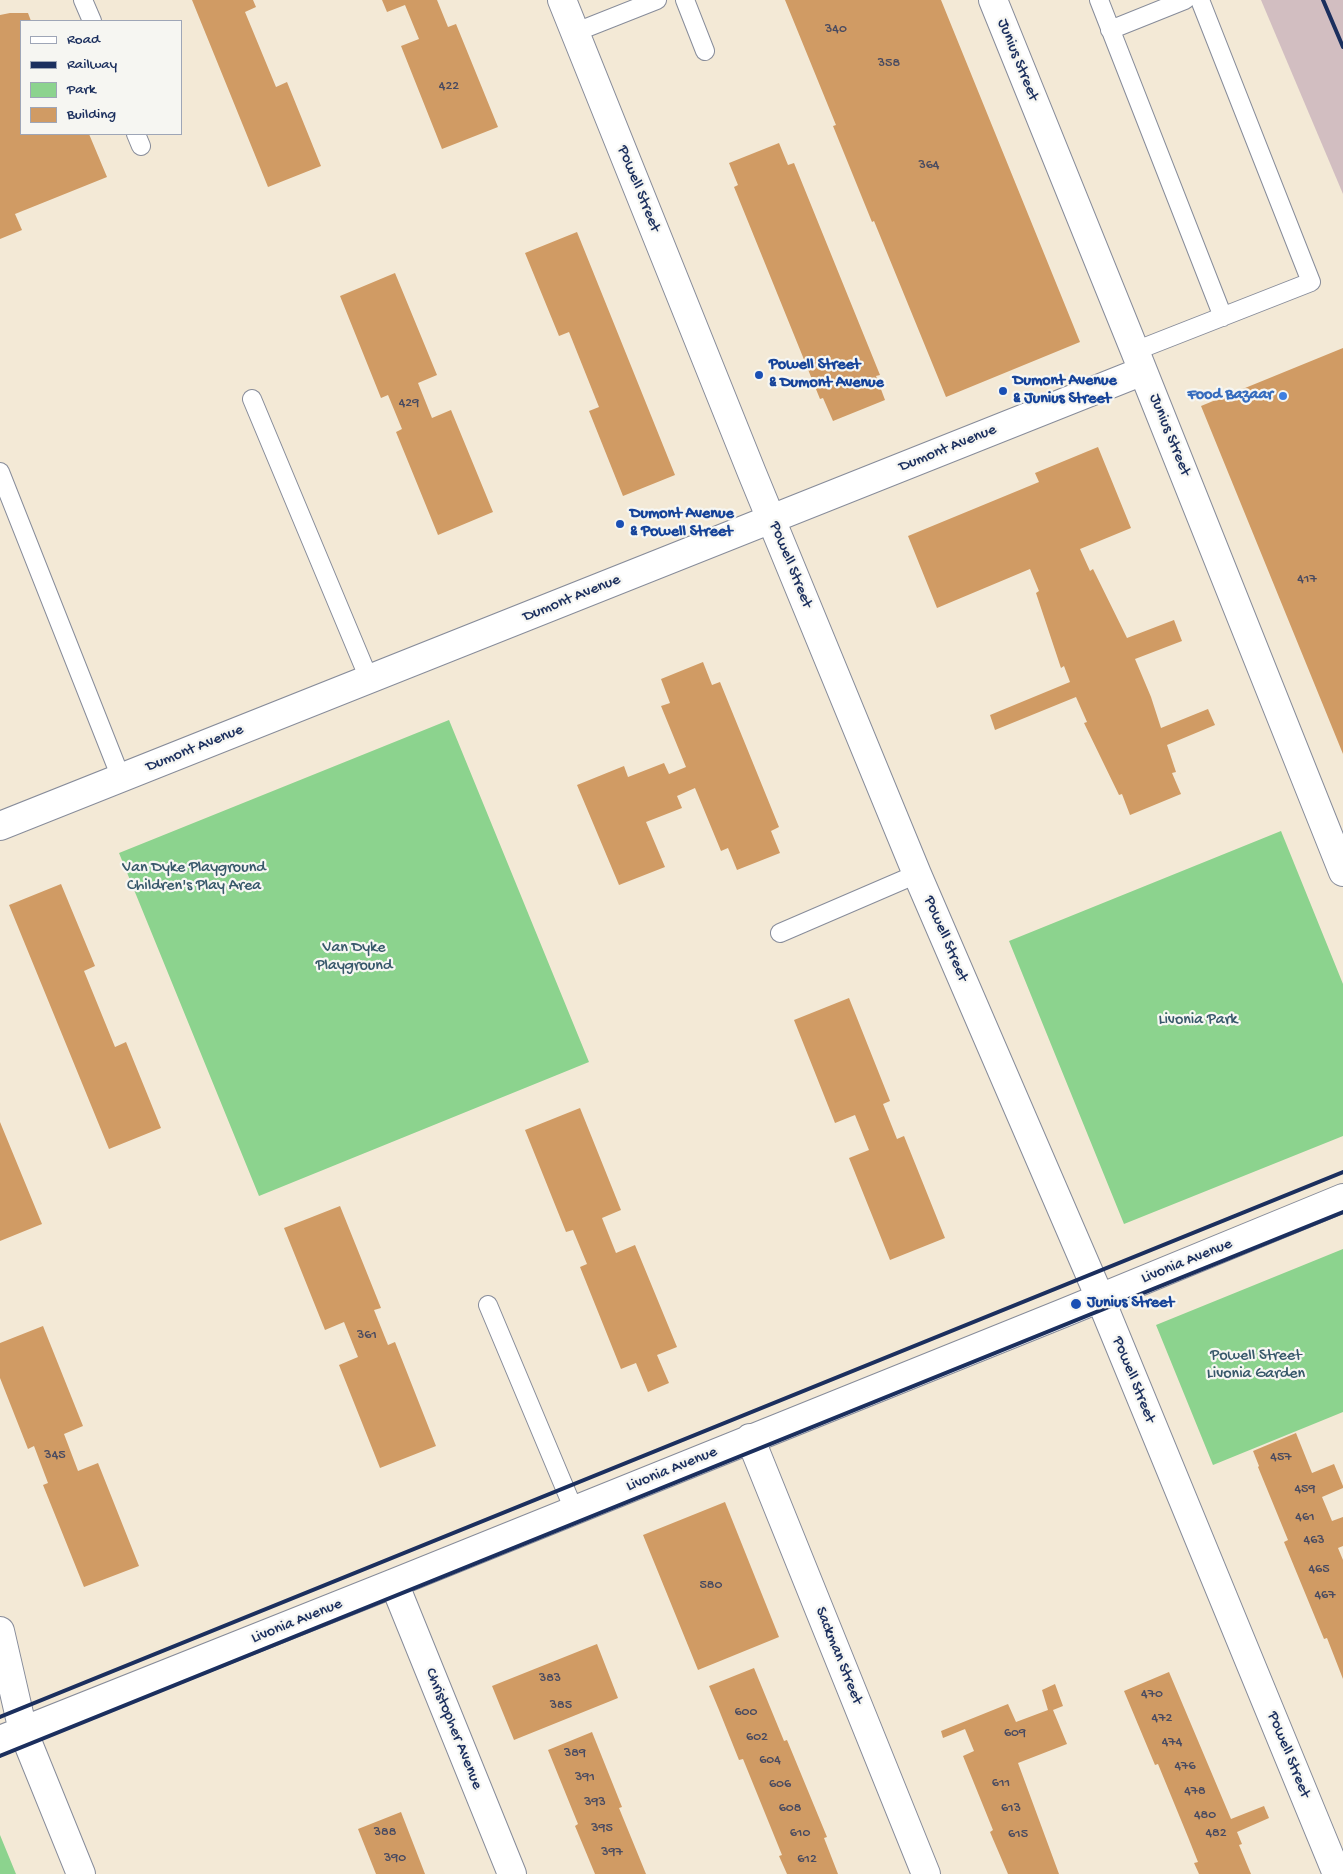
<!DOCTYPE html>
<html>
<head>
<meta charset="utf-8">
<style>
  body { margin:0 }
  #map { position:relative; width:1343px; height:1874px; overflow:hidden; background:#f3e9d6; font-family:"Gochi Hand",sans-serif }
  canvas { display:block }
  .legend { position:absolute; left:20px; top:20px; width:162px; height:115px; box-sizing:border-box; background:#f6f6f2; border:1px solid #9ea6b7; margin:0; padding:6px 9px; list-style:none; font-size:15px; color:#1b2f5e }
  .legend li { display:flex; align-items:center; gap:10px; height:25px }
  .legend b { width:25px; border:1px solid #9ea6b7 }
</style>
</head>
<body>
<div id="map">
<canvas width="1343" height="1874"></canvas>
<ul class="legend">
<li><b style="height:6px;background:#fff"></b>Road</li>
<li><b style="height:6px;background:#1b2f5e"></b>Railway</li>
<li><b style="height:14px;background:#8cd38e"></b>Park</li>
<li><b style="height:14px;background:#d09b64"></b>Building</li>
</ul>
</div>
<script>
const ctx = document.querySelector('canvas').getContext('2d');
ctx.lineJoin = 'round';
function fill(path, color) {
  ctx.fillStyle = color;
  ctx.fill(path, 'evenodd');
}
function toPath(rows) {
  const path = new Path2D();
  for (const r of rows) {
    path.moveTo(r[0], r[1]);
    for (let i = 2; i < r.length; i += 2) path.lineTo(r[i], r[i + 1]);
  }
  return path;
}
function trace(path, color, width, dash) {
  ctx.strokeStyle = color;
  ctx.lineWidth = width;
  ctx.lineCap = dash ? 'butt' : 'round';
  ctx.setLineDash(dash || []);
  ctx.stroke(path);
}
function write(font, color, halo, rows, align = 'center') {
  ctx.font = font + ' "Gochi Hand",sans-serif';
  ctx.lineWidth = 4.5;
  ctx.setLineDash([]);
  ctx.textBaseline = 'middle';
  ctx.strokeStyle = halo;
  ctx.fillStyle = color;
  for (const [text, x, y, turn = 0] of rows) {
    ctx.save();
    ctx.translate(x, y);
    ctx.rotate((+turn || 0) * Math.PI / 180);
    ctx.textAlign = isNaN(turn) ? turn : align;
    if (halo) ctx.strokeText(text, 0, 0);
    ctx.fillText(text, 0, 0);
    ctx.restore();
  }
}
fill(toPath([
  [1261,0,1343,0,1343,194]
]), '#d2bec1');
fill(toPath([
  [449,720,589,1062,259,1196,119,853],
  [1281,831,1343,984,1343,1136,1124,1224,1009,941],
  [1343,1249,1343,1412,1213,1465,1156,1325],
  [0,1835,16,1874,0,1874]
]), '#8cd38e');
fill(toPath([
  [192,0,253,0,256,7,245,12,276,87,287,82,321,166,268,187],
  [382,0,437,0,448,27,456,24,498,127,442,149,401,46,419,39,405,5,387,12],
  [785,0,941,0,1080,342,946,397,874,221,872,222,833,126,836,125],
  [10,13,28,13,31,21,21,21,21,134,89,134,107,177,15,214,22,230,0,239,0,15],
  [779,143,788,165,794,163,880,375,876,376,885,400,833,421,823,398,820,399,734,187,738,185,729,163],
  [577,232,675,475,623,496,589,411,599,407,569,332,559,336,525,253],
  [395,273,437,375,418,383,432,418,451,410,493,512,438,535,396,432,402,429,388,395,381,398,340,296],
  [1343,348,1343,754,1201,406],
  [1098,447,1131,528,1080,549,1090,571,1093,569,1127,638,1174,620,1182,641,1135,659,1151,697,1161,728,1208,709,1215,725,1167,745,1176,772,1172,773,1181,794,1130,815,1122,794,1119,795,1084,723,1087,722,1076,697,995,730,990,715,1070,682,1064,666,1061,668,1036,593,1039,591,1030,569,937,608,908,536,1039,482,1035,473],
  [703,662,712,685,720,682,779,827,771,831,780,853,737,870,728,848,721,851,695,788,677,796,682,808,646,822,665,867,619,885,577,785,624,766,628,777,664,763,669,774,686,767,661,706,670,703,661,679],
  [61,884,95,966,84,971,115,1047,126,1042,161,1128,109,1149,9,905],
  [849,998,890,1101,883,1104,897,1139,904,1136,945,1238,890,1260,849,1158,869,1150,855,1115,835,1123,794,1020],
  [580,1108,621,1210,602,1218,616,1253,635,1245,677,1347,657,1355,669,1383,648,1392,636,1363,621,1369,580,1267,587,1264,573,1230,566,1232,525,1130],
  [0,1122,42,1224,0,1241],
  [340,1206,381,1308,374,1310,388,1345,395,1342,436,1446,380,1468,339,1365,358,1357,344,1322,325,1330,284,1228],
  [43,1326,83,1426,64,1434,78,1471,98,1463,139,1566,84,1587,43,1485,48,1483,34,1446,28,1449,0,1378,0,1343],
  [1296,1433,1312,1473,1334,1464,1343,1486,1343,1488,1322,1497,1332,1521,1343,1517,1343,1546,1338,1548,1343,1560,1343,1679,1327,1638,1324,1639,1284,1542,1288,1540,1258,1467,1259,1466,1253,1451],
  [725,1502,779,1637,698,1670,643,1535],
  [597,1644,618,1698,514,1740,492,1686],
  [754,1668,784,1741,787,1740,827,1837,824,1838,838,1874,787,1874,779,1856,782,1855,743,1759,739,1760,719,1710,709,1686],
  [1169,1672,1231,1819,1264,1806,1269,1818,1237,1832,1242,1844,1239,1845,1251,1874,1199,1874,1194,1863,1198,1862,1188,1837,1158,1764,1155,1765,1124,1691],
  [1055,1684,1063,1706,1053,1710,1067,1744,1018,1763,1059,1874,1008,1874,990,1832,993,1830,963,1756,974,1751,965,1729,943,1738,941,1731,1008,1704,1016,1722,1048,1710,1042,1690],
  [592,1732,622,1807,619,1808,646,1874,595,1874,575,1826,578,1824,548,1750],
  [401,1812,425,1874,376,1874,358,1829]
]), '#d09b64');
const lane = toPath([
  [83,0,92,21],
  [685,0,705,51],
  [1099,0,1223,317],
  [1110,30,1185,0],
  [576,32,657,0],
  [136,134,141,146],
  [1135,351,1311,282,1200,0],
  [252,399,369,679],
  [0,472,121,778],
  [780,933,917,874],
  [488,1305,574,1510]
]);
const street = toPath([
  [562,0,752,473,917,874,1100,1298,1337,1874],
  [993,0,1135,351,1343,872],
  [0,826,1143,371],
  [750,1438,926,1874],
  [394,1583,512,1874],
  [0,1631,23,1731,81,1874],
  [0,1740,394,1583,1066,1312,1343,1198]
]);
trace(lane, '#878c9a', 20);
trace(street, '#878c9a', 30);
trace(lane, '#fff', 18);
trace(street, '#fff', 28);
trace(toPath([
  [1323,0,1343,47],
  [0,1717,1343,1172],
  [0,1756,1343,1212]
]), '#1b2f5e', 4);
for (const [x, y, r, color] of [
  [759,375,5,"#1a4fb4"],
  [1003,391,5,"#1a4fb4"],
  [1283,396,5,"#3f7fe0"],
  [620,524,5,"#1a4fb4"],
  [1076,1304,6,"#1a4fb4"]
]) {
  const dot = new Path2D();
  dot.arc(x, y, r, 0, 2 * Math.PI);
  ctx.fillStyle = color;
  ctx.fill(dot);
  trace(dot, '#f6f6f2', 2);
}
write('14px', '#484a60', null, [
  ["340",836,30],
  ["358",889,64],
  ["422",449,87],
  ["364",929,166],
  ["429",409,404],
  ["417",1307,580],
  ["361",367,1336],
  ["345",55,1456],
  ["457",1281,1458],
  ["459",1305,1490],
  ["461",1305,1518],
  ["463",1314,1541],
  ["465",1319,1570],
  ["580",711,1586],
  ["467",1325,1596],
  ["383",550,1679],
  ["470",1152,1695],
  ["385",561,1706],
  ["600",746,1713],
  ["472",1162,1719],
  ["609",1015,1734],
  ["602",757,1738],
  ["474",1172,1743],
  ["389",575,1754],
  ["604",770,1761],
  ["476",1185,1767],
  ["391",585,1778],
  ["611",1001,1784],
  ["606",780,1785],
  ["478",1195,1792],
  ["393",595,1803],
  ["608",790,1809],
  ["613",1011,1809],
  ["480",1205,1816],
  ["395",602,1829],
  ["388",385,1833],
  ["610",800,1834],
  ["482",1216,1834],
  ["615",1018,1835],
  ["397",612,1853],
  ["390",395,1859],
  ["612",807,1860]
]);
write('16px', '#1b2f5e', '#f6f6f2', [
  ["Junius Street",1017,60,68],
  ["Powell Street",638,189,68],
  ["Junius Street",1169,435,68],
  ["Dumont Avenue",948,449,-22],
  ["Powell Street",790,565,68],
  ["Dumont Avenue",572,599,-22],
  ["Dumont Avenue",195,749,-22],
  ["Powell Street",945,939,67],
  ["Livonia Avenue",1187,1262,-22],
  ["Powell Street",1133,1380,68],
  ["Livonia Avenue",672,1470,-22],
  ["Livonia Avenue",297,1622,-22],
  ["Sackman Street",838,1656,68],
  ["Christopher Avenue",453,1729,68],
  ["Powell Street",1288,1755,68]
]);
write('bold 16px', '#164399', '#f6f6f2', [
  ["Powell Street",769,366],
  ["& Dumont Avenue",769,384],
  ["Dumont Avenue",1013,382],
  ["& Junius Street",1013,400],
  ["Dumont Avenue",630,515],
  ["& Powell Street",630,533],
  ["Junius Street",1087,1304]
], 'left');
write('bold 16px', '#366cbe', '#f6f6f2', [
  ["Food Bazaar",1273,396]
], 'right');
write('16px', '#37586a', '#f6f6f2', [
  ["Van Dyke Playground",194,869],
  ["Children's Play Area",194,887],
  ["Van Dyke",354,949],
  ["Playground",354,967],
  ["Livonia Park",1198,1021],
  ["Powell Street",1256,1357],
  ["Livonia Garden",1256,1375]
]);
</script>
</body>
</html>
